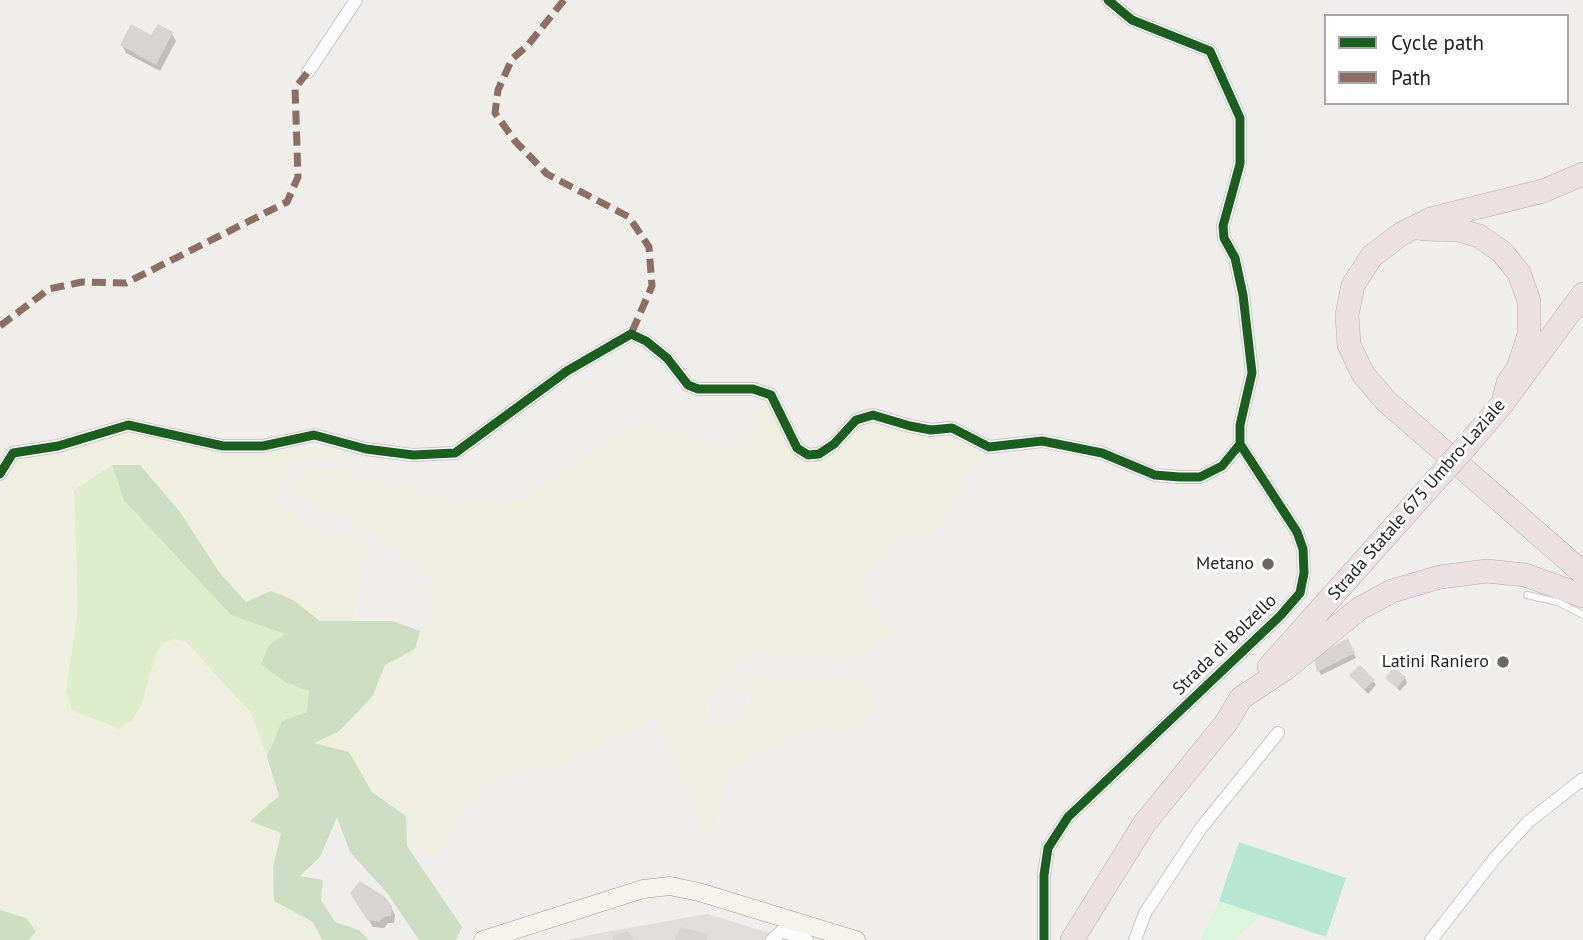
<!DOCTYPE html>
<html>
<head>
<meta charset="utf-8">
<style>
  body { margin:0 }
  #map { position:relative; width:1583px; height:940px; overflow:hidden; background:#f0eeeb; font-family:"PT Sans",sans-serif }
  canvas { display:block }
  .legend { position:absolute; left:1324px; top:14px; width:245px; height:91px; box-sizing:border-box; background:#fff; border:2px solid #a7a7a7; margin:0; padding:9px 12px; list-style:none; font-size:21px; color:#222 }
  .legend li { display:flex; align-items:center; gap:14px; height:35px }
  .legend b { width:35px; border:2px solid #a7a7a7 }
</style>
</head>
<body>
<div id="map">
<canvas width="1583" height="940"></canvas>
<ul class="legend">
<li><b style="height:9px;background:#1b5e20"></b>Cycle path</li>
<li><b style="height:9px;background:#8d6e63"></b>Path</li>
</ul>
</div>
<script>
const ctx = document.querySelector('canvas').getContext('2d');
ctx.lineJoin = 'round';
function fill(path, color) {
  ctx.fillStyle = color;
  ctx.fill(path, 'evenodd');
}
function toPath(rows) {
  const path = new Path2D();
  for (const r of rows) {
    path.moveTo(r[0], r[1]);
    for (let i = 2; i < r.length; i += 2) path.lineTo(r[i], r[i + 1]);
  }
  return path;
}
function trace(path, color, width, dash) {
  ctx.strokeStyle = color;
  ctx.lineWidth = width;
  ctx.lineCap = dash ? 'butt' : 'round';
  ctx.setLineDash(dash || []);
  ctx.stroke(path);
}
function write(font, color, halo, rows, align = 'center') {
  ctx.font = font + ' "PT Sans",sans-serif';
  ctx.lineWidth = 6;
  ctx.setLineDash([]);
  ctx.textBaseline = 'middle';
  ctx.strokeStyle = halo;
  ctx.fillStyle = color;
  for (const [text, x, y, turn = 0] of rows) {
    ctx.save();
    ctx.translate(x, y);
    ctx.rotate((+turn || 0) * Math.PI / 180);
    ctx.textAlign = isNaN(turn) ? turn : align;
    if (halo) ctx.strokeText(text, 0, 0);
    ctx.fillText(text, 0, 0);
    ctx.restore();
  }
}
fill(toPath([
  [707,914,793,940,564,940,617,930]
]), '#dfdedc');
fill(toPath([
  [765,402,775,417,787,449,809,463,834,454,857,434,883,426,933,440,949,438,980,452,938,527,924,534,893,538,868,570,859,595,869,608,899,632,881,639,855,660,764,651,746,653,708,698,706,714,710,721,719,725,732,724,746,716,751,700,745,690,746,680,756,676,773,682,847,680,871,691,873,706,858,726,837,733,818,725,741,762,728,775,711,832,704,831,667,739,659,722,653,718,557,767,497,774,464,808,438,854,407,846,406,816,372,792,349,752,313,743,372,697,385,665,415,648,420,631,433,612,431,580,412,559,347,517,302,496,286,494,289,485,302,471,319,466,477,506,526,497,623,430,647,427,689,433,724,451,748,441,759,428,760,415,755,403],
  [122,432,177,447,246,453,320,448,349,450,338,457,310,458,293,464,275,483,270,495,323,533,359,536,368,544,360,565,353,622,320,621,293,600,246,603,219,572,180,512,140,465,112,465,74,491,78,609,66,691,72,710,119,729,141,705,157,652,163,643,173,639,185,641,251,713,279,796,251,821,281,833,273,867,314,922,322,940,29,940,36,931,26,918,0,910,0,501,17,461,85,445]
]), '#efefdf');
fill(toPath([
  [112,465,125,500,231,615,285,634,287,683,309,690,307,712,282,721,267,757,251,713,185,641,173,639,163,643,157,652,141,705,132,720,119,729,72,710,66,691,78,609,74,490]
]), '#ddeccb');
fill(toPath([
  [112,465,140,465,180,512,219,572,246,602,271,591,293,600,320,621,393,621,420,631,415,649,385,665,372,697,338,732,314,743,349,752,372,792,406,816,407,846,462,927,456,940,419,940,387,893,350,852,337,817,320,857,300,876,323,880,321,900,335,922,359,930,369,940,322,940,313,922,274,901,273,867,281,833,250,821,279,796,267,757,282,721,307,712,309,691,287,683,261,664,269,645,285,634,231,615,124,500],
  [0,910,26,918,36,931,29,940,0,940]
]), '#cbdec1');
fill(toPath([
  [1219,901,1262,915,1234,940,1201,940]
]), '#daf5da');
fill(toPath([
  [1239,842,1346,878,1326,937,1219,901]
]), '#b7e6d2');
fill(toPath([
  [172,34,176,41,160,71,126,53,122,45],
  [1347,640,1356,658,1321,675,1319,671],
  [1351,676,1373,681,1376,685,1368,694],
  [1387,678,1405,678,1407,683,1400,691],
  [352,893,391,907,395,915,394,923,388,923,384,928,373,927]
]), '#0003');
fill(toPath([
  [131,24,151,35,158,24,173,32,156,65,120,45],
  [1348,638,1355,653,1317,672,1314,657],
  [1360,665,1375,680,1364,690,1349,675],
  [1394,667,1406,677,1397,688,1385,678],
  [360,881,384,896,392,906,391,916,384,917,379,922,367,920,350,893],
  [680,927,709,934,706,940,675,940],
  [628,931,634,940,614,940,612,936]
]), '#d7d4d2');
const lane = toPath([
  [1527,595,1558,602,1583,615]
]);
const street = toPath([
  [308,72,356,0],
  [0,474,13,453,58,446,128,425,223,446,263,446,314,435,366,449,413,455,455,453,567,371,631,334,646,341,667,358,688,385,698,389,753,389,771,395,797,448,808,455,819,454,834,444,856,420,873,415,910,426,931,430,952,428,989,447,1042,441,1102,453,1155,475,1179,477,1200,477,1222,466,1240,444],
  [772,940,782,931,807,940],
  [1044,940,1044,875,1048,848,1068,817,1280,616,1300,593,1304,573,1303,549,1297,532,1240,444,1240,425,1252,373,1243,295,1235,258,1224,238,1223,226,1240,164,1240,118,1210,51,1132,20,1108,0],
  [1135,940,1145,913,1201,828,1278,733],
  [1431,940,1495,858,1529,821,1583,779]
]);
const secondary = toPath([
  [483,940,643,889,670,886,699,892,856,940]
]);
const highway = toPath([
  [1583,174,1543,191,1431,219,1401,234,1372,256,1353,285,1347,315,1349,345,1363,374,1386,401,1583,573],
  [1424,229,1459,230,1479,236,1502,252,1519,273,1529,301,1529,335,1518,368,1508,383,1503,403],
  [1469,443,1503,403,1583,294],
  [1269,667,1435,481],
  [1072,940,1144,824,1226,723,1241,698,1285,669,1359,609,1392,591,1440,577,1487,571,1525,575,1583,596]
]);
trace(lane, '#c9c8c7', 8);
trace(street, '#c9c8c7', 14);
trace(secondary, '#999a82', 19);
trace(highway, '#c5a2ac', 24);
trace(lane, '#fdfcfc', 6);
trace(street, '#fdfcfc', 12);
trace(secondary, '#f4f4ed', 18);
trace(highway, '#ece0e2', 23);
const highwayBridge = toPath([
  [1435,481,1469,443]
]);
trace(highwayBridge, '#c5a2ac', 24, []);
trace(highwayBridge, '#ece0e2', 23);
trace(toPath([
  [564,0,528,45,512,59,498,90,495,113,515,141,547,174,629,217,649,247,652,286,631,334],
  [0,326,49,289,82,282,126,283,287,202,298,177,295,88,308,72]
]), '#8d6e63', 7, [14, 7]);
trace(toPath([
  [0,474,13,453,58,446,128,425,223,446,263,446,314,435,366,449,413,455,455,453,567,371,631,334,646,341,667,358,688,385,698,389,753,389,771,395,797,448,808,455,819,454,834,444,856,420,873,415,910,426,931,430,952,428,989,447,1042,441,1102,453,1155,475,1179,477,1200,477,1222,466,1240,444],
  [1044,940,1044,875,1048,848,1068,817,1280,616,1300,593,1304,573,1303,549,1297,532,1240,444,1240,425,1252,373,1243,295,1235,258,1224,238,1223,226,1240,164,1240,118,1210,51,1132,20,1108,0]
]), '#1b5e20', 9);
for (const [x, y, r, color] of [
  [1268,564,7,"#6a6968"],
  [1503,662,7,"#6a6968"]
]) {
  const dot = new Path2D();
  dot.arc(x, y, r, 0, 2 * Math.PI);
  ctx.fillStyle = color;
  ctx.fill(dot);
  trace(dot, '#fff', 2.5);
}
write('18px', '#222', '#fff', [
  ["Strada Statale 675 Umbro-Laziale",1417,500,-49],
  ["Strada di Bolzello",1225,645,-44]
]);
write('18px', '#222', '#fff', [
  ["Metano",1254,564],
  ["Latini Raniero",1489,662]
], 'right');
</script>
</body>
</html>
